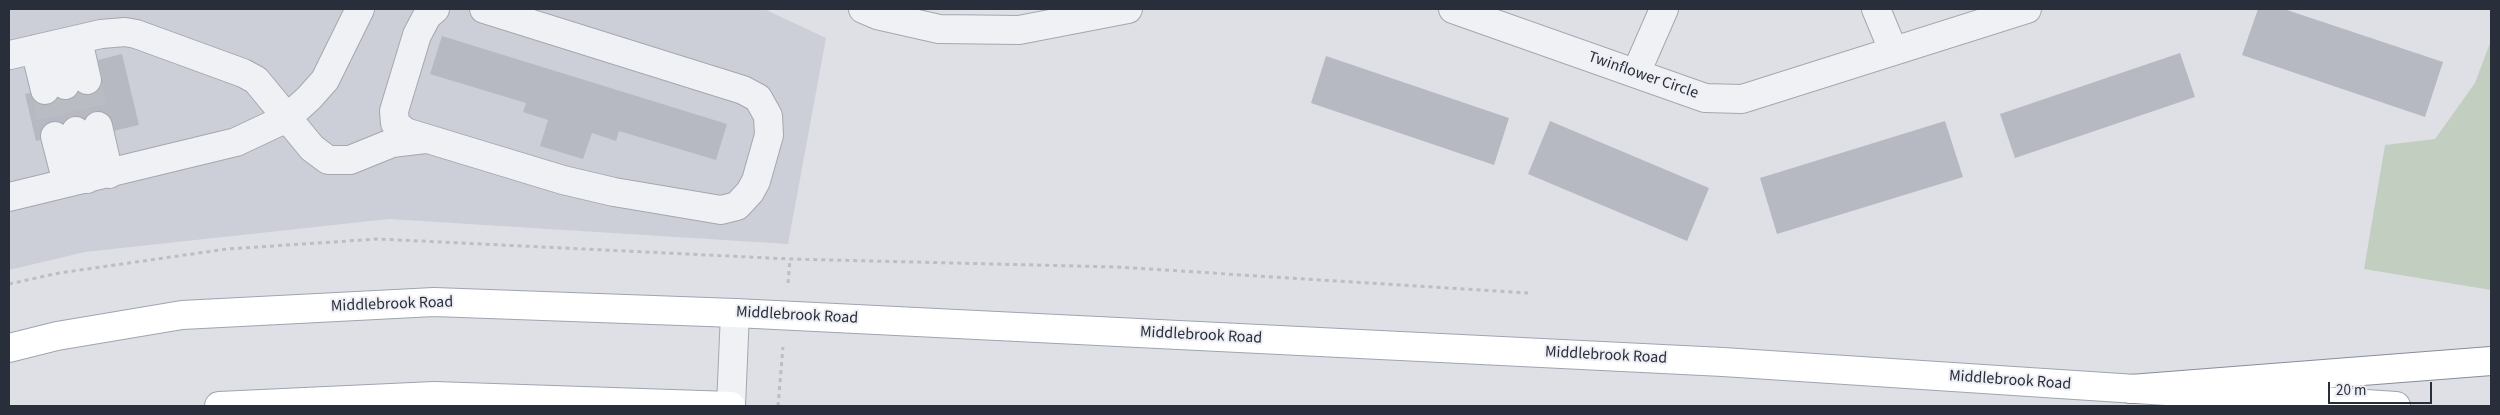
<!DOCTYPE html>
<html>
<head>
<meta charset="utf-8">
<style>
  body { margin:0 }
  #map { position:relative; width:2500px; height:415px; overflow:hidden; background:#dee0e6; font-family:"Source Sans 3",sans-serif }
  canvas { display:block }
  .frame { position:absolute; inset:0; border:10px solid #292e3b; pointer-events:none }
  .scale { position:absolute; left:2328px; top:382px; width:104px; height:22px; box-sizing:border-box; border:2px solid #292e3b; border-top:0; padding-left:6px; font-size:15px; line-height:18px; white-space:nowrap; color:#292e3b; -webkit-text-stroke:4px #edeff4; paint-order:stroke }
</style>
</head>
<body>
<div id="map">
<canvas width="2500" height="415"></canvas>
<div class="frame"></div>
<div class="scale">20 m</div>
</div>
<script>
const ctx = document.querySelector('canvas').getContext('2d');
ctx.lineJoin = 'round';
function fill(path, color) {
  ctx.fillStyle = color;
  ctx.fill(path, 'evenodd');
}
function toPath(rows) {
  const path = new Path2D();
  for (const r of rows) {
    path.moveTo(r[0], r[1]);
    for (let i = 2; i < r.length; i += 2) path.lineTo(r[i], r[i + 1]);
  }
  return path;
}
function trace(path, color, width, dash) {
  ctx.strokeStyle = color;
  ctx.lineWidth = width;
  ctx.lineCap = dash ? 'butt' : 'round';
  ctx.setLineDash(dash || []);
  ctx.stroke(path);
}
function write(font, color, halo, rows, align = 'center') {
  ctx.font = font + ' "Source Sans 3",sans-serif';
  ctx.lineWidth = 4;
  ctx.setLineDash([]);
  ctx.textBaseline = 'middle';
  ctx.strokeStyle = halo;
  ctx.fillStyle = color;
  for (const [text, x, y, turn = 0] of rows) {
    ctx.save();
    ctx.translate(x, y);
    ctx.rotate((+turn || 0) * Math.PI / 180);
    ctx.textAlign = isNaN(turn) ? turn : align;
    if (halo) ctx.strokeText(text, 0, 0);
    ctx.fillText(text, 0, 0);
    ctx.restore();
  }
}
fill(toPath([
  [9,9,764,9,826,38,788,244,389,219,85,252,9,270]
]), '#cccfd7');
fill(toPath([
  [2491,40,2491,290,2364,269,2385,145,2435,139,2475,83]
]), '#c2cfc0');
fill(toPath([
  [2258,9,2284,9,2443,62,2425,117,2242,55],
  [442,36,727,124,716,160,619,131,616,141,592,133,583,159,540,146,548,120,523,112,526,103,430,74],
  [2180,53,2195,97,2015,158,2000,114],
  [122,54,139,125,113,131,112,123,36,141,25,94,102,77,98,60],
  [1326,56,1509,118,1494,165,1311,103],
  [1550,121,1709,188,1687,241,1528,174],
  [1945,121,1963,177,1777,234,1760,178]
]), '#b6b9c2');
trace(toPath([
  [87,80,98,126],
  [65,85,76,131],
  [45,90,55,136]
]), '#babcc4', 28, [28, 14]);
const minor = toPath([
  [435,9,427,16,417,35,394,111,395,123,405,132,563,180,614,192,721,210,737,206,750,192,756,181,769,135,768,116,758,98,743,90,484,9],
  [863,9,877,15,939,29,1019,30,1128,9],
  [1453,9,1705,98,1742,99,2027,9],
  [1876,9,1893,50],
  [78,40,87,80],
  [56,45,65,85],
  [35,49,45,90],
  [10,55,101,34,125,32,136,34,243,73,256,80,312,148,328,160,350,160,392,143,425,139],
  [1636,73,1664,9],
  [98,126,109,174],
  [76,131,87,179],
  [55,136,67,183],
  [9,197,236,142,287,118,309,98,325,80,360,9],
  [731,406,735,313]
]);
const major = toPath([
  [9,348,57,336,182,315,434,302,735,313,1723,362,2396,406],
  [219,406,434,396,731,406]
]);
const highway = toPath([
  [2131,389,2491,361]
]);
trace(minor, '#a4a7af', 30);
trace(major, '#9ea4b0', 30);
trace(highway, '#878d9a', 30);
trace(toPath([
  [788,283,790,259],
  [9,284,59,273,227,249,378,239,790,259,1116,267,1528,293],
  [778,406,783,347]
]), '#bcbec4', 3, [4, 4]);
trace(minor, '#f0f1f4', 28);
trace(major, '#fff', 28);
trace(highway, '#fff', 28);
write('16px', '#292e3b', '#edeff4', [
  ["Twinflower Circle",1643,76,19],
  ["Middlebrook Road",392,305,-2],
  ["Middlebrook Road",797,316,3],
  ["Middlebrook Road",1201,336,3],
  ["Middlebrook Road",1606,356,3],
  ["Middlebrook Road",2010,381,4]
]);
</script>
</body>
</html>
